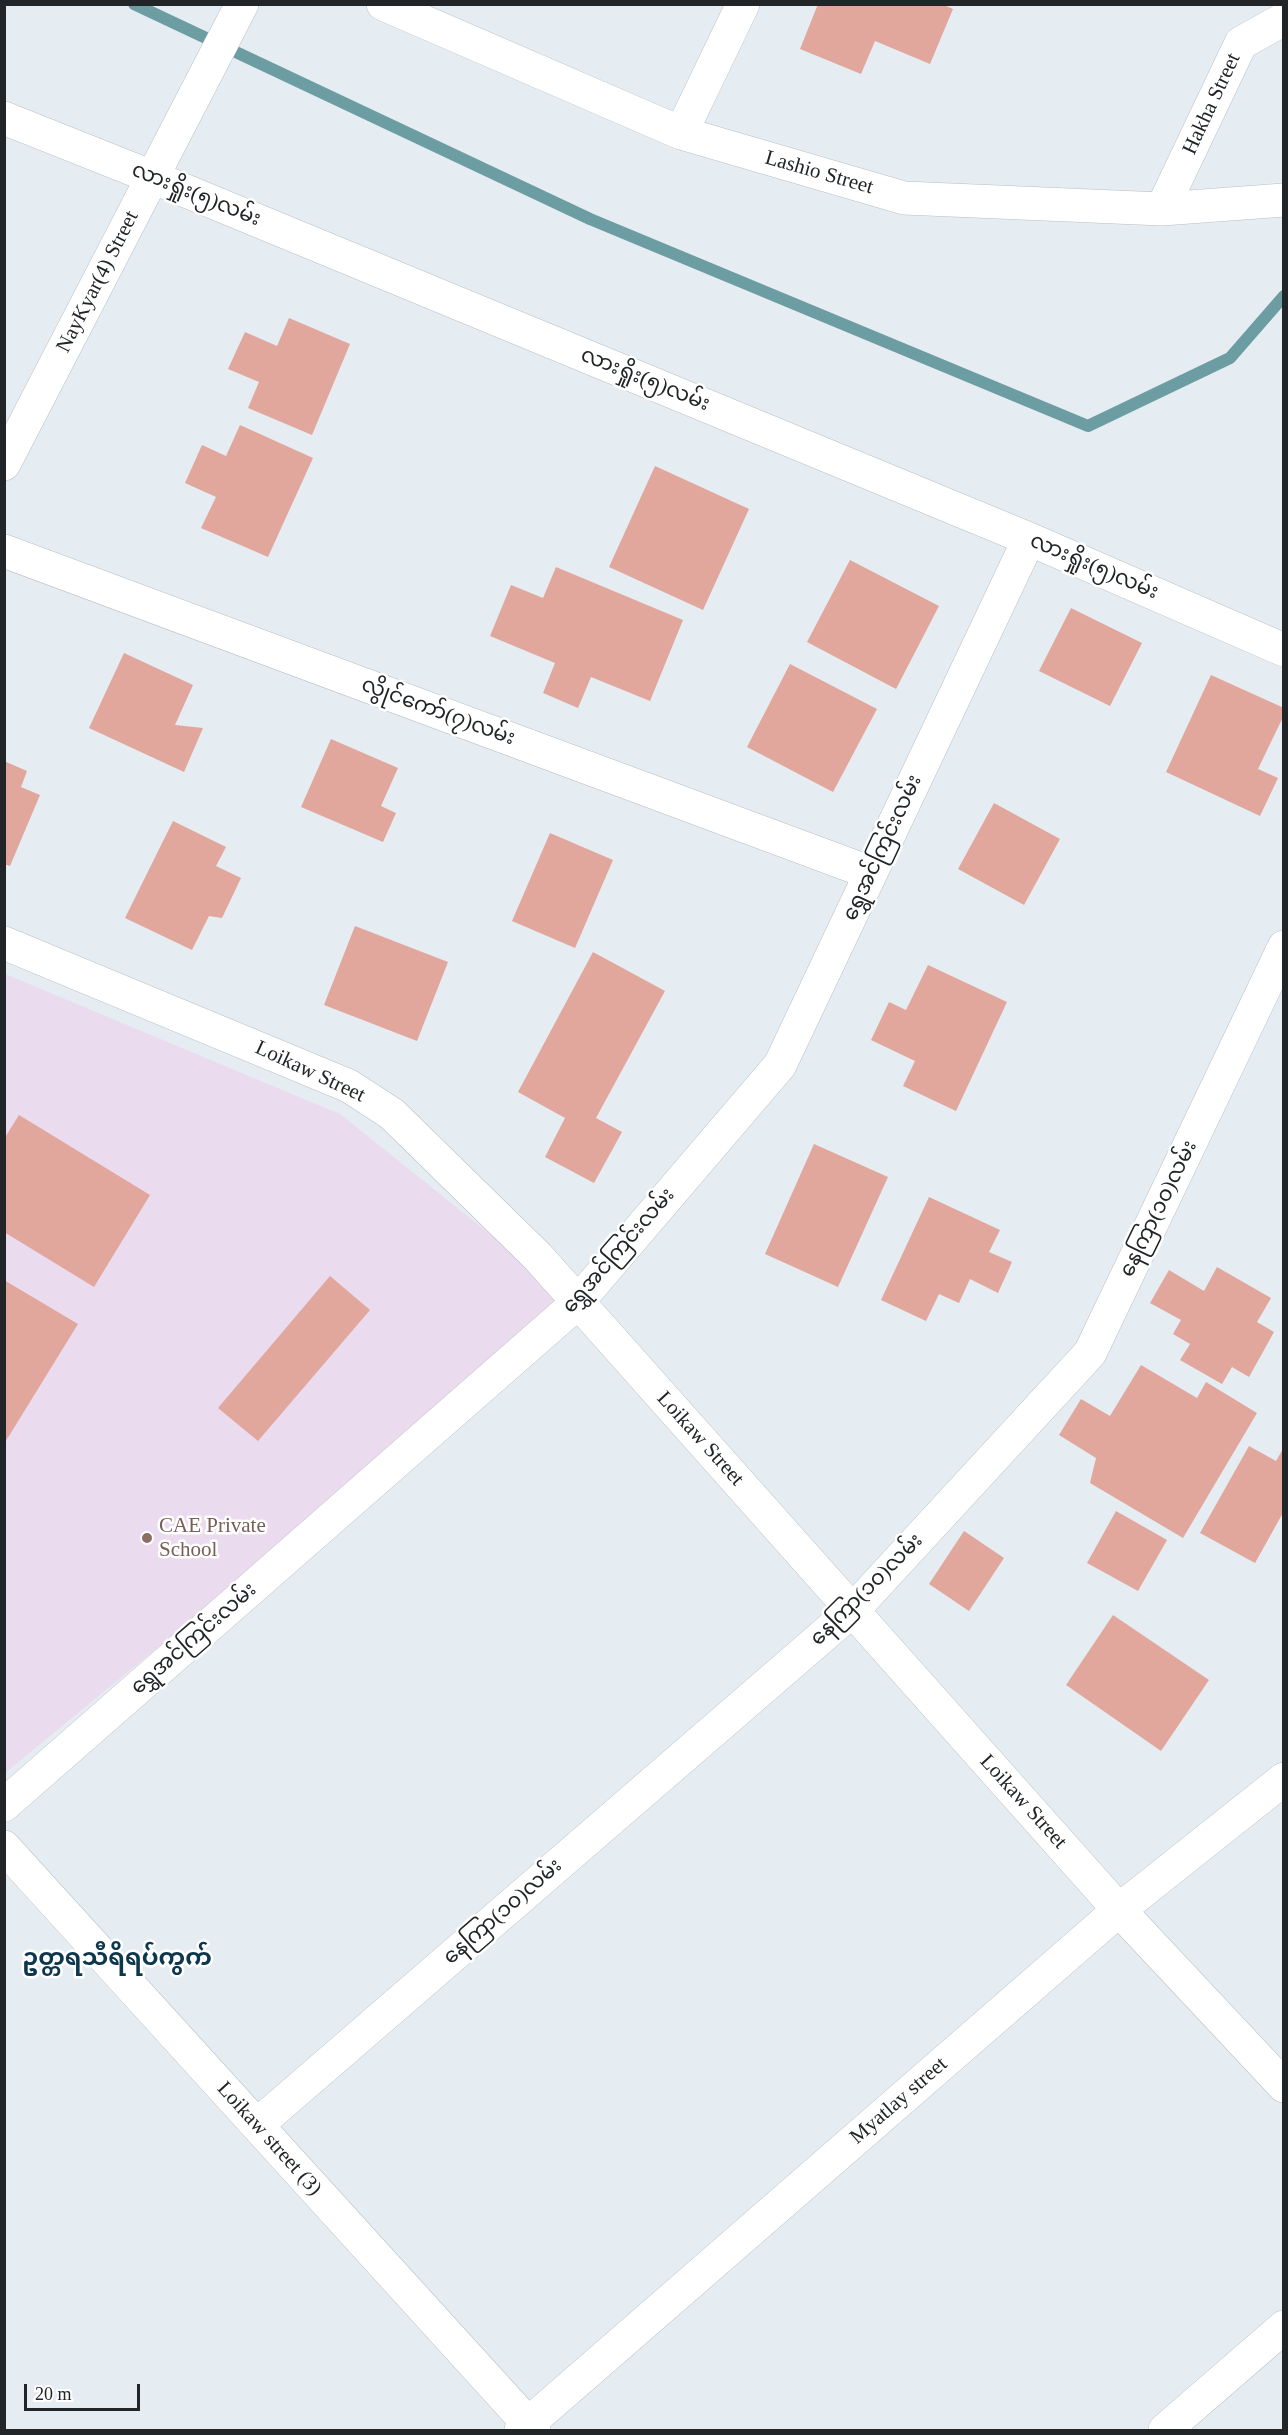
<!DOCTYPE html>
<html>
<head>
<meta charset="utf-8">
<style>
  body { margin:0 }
  #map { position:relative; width:1288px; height:2435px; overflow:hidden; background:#e5ecf2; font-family:"Times New Roman",serif }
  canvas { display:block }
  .frame { position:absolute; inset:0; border:6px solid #222527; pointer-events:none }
  .scale { position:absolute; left:24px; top:2384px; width:116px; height:27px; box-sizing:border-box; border:3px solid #222527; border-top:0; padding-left:8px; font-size:18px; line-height:21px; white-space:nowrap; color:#222527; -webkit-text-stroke:4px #fff; paint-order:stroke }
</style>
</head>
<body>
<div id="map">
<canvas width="1288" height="2435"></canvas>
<div class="frame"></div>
<div class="scale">20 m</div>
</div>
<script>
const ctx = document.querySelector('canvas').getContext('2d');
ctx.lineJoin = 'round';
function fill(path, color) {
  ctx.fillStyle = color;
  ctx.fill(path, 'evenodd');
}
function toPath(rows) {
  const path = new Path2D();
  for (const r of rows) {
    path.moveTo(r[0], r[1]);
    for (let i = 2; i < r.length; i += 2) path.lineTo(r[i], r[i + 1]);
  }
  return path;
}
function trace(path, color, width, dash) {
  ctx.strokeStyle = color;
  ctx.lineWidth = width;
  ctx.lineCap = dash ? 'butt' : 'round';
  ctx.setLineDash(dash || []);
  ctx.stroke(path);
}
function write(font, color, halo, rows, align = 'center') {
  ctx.font = font + ' "Times New Roman","Noto Sans Myanmar",serif';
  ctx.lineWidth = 5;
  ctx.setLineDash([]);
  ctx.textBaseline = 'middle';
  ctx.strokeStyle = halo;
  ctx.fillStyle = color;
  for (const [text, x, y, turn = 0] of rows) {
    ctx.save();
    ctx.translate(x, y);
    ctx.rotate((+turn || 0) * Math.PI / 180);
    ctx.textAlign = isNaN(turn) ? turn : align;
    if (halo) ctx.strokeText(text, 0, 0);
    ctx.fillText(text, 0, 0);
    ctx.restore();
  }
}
fill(toPath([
  [5,974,340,1114,576,1303,5,1773]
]), '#eadbee');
trace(toPath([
  [134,4,590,219,1088,426,1230,358,1284,296]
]), '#6c9da2', 12);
fill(toPath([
  [818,4,942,4,953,9,930,64,875,41,861,74,800,49],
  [289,318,350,344,312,435,248,408,259,382,228,369,245,332,277,346],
  [240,425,313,458,268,557,201,528,216,497,185,483,202,445,226,456],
  [655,466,749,509,703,610,609,567],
  [850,560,939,606,896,689,807,642],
  [556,567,683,620,650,701,591,677,578,708,543,693,555,663,490,636,511,585,543,598],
  [1071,608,1142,643,1110,706,1039,671],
  [124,653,193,685,175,725,203,728,184,772,89,728],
  [790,664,877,709,833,792,747,747],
  [1211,675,1284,708,1284,715,1258,769,1278,778,1260,816,1166,772],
  [331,739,398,768,381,806,396,813,383,842,301,807],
  [4,761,27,771,21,787,40,795,10,866,4,864],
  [994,803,1060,839,1024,905,958,869],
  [173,821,226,847,216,866,241,878,222,918,209,916,192,950,125,918],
  [550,833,613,860,575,948,512,921],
  [355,926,448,962,417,1041,324,1005],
  [593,952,665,991,596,1118,622,1132,594,1183,545,1157,565,1118,518,1092],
  [928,965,1007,1002,956,1111,903,1086,915,1061,871,1040,889,1002,906,1010],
  [19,1115,150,1195,94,1287,4,1232,4,1139],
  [814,1144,888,1177,838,1287,765,1254],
  [929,1197,1000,1230,989,1252,1012,1262,998,1293,970,1279,959,1303,939,1294,926,1321,881,1300],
  [1217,1267,1271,1298,1257,1322,1274,1332,1249,1377,1232,1367,1222,1384,1180,1360,1190,1344,1173,1334,1181,1320,1150,1303,1169,1270,1204,1291],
  [330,1276,370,1310,258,1441,218,1408],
  [4,1280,78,1324,4,1444],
  [1141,1365,1197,1398,1206,1382,1257,1413,1183,1538,1090,1483,1096,1458,1059,1435,1081,1399,1110,1416],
  [1249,1446,1276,1461,1284,1447,1284,1511,1255,1563,1200,1533],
  [1116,1511,1167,1540,1138,1591,1087,1563],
  [964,1531,1004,1558,969,1611,929,1584],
  [1113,1615,1209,1680,1161,1751,1066,1685]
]), '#e1a79d');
const minor = toPath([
  [383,4,681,133,904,198,1162,209,1284,200],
  [4,118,152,177,1029,539,1284,650],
  [681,133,743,4],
  [1162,209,1241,43,1284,19],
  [4,464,242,4],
  [4,551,871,873],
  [4,943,349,1086,392,1114,538,1257,1119,1910,1284,2086],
  [4,1805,575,1305,780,1065,1029,539],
  [4,1847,534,2430],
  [257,2125,853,1610,1090,1353,1284,947],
  [521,2430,1119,1910,1284,1779],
  [1165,2430,1284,2327]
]);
trace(minor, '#b9c0c5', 34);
trace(minor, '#fff', 33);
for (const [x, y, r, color] of [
  [147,1538,6,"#8d6e63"]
]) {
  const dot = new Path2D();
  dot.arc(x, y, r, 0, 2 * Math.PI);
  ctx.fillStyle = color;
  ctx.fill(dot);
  trace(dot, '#fff', 2);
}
write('21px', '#222527', '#fff', [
  ["Hakha Street",1212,104,-65],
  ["Lashio Street",819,173,16],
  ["လားရှိုး(၅)လမ်း",196,195,22],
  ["NayKyar(4) Street",98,282,-63],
  ["လားရှိုး(၅)လမ်း",645,380,22],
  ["လားရှိုး(၅)လမ်း",1094,567,23],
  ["လွိုင်ကော်(၇)လမ်း",438,712,20],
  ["ရွှေအင်ကြင်းလမ်း",883,848,-65],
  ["Loikaw Street",310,1072,25],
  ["နေကြာ(၁၀)လမ်း",1159,1209,-64],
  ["ရွှေအင်ကြင်းလမ်း",619,1251,-49],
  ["Loikaw Street",700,1439,48],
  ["နေကြာ(၁၀)လမ်း",867,1590,-45],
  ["ရွှေအင်ကြင်းလမ်း",194,1639,-41],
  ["Loikaw Street",1023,1802,48],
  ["နေကြာ(၁၀)လမ်း",503,1912,-41],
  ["Myatlay street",899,2101,-41],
  ["Loikaw street (3)",269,2139,48]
]);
write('21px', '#785e54', '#fff', [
  ["CAE Private",159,1526],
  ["School",159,1550]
], 'left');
write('bold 24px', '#0c374d', '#fff', [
  ["ဥတ္တရသီရိရပ်ကွက်",117,1959]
]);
</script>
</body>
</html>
